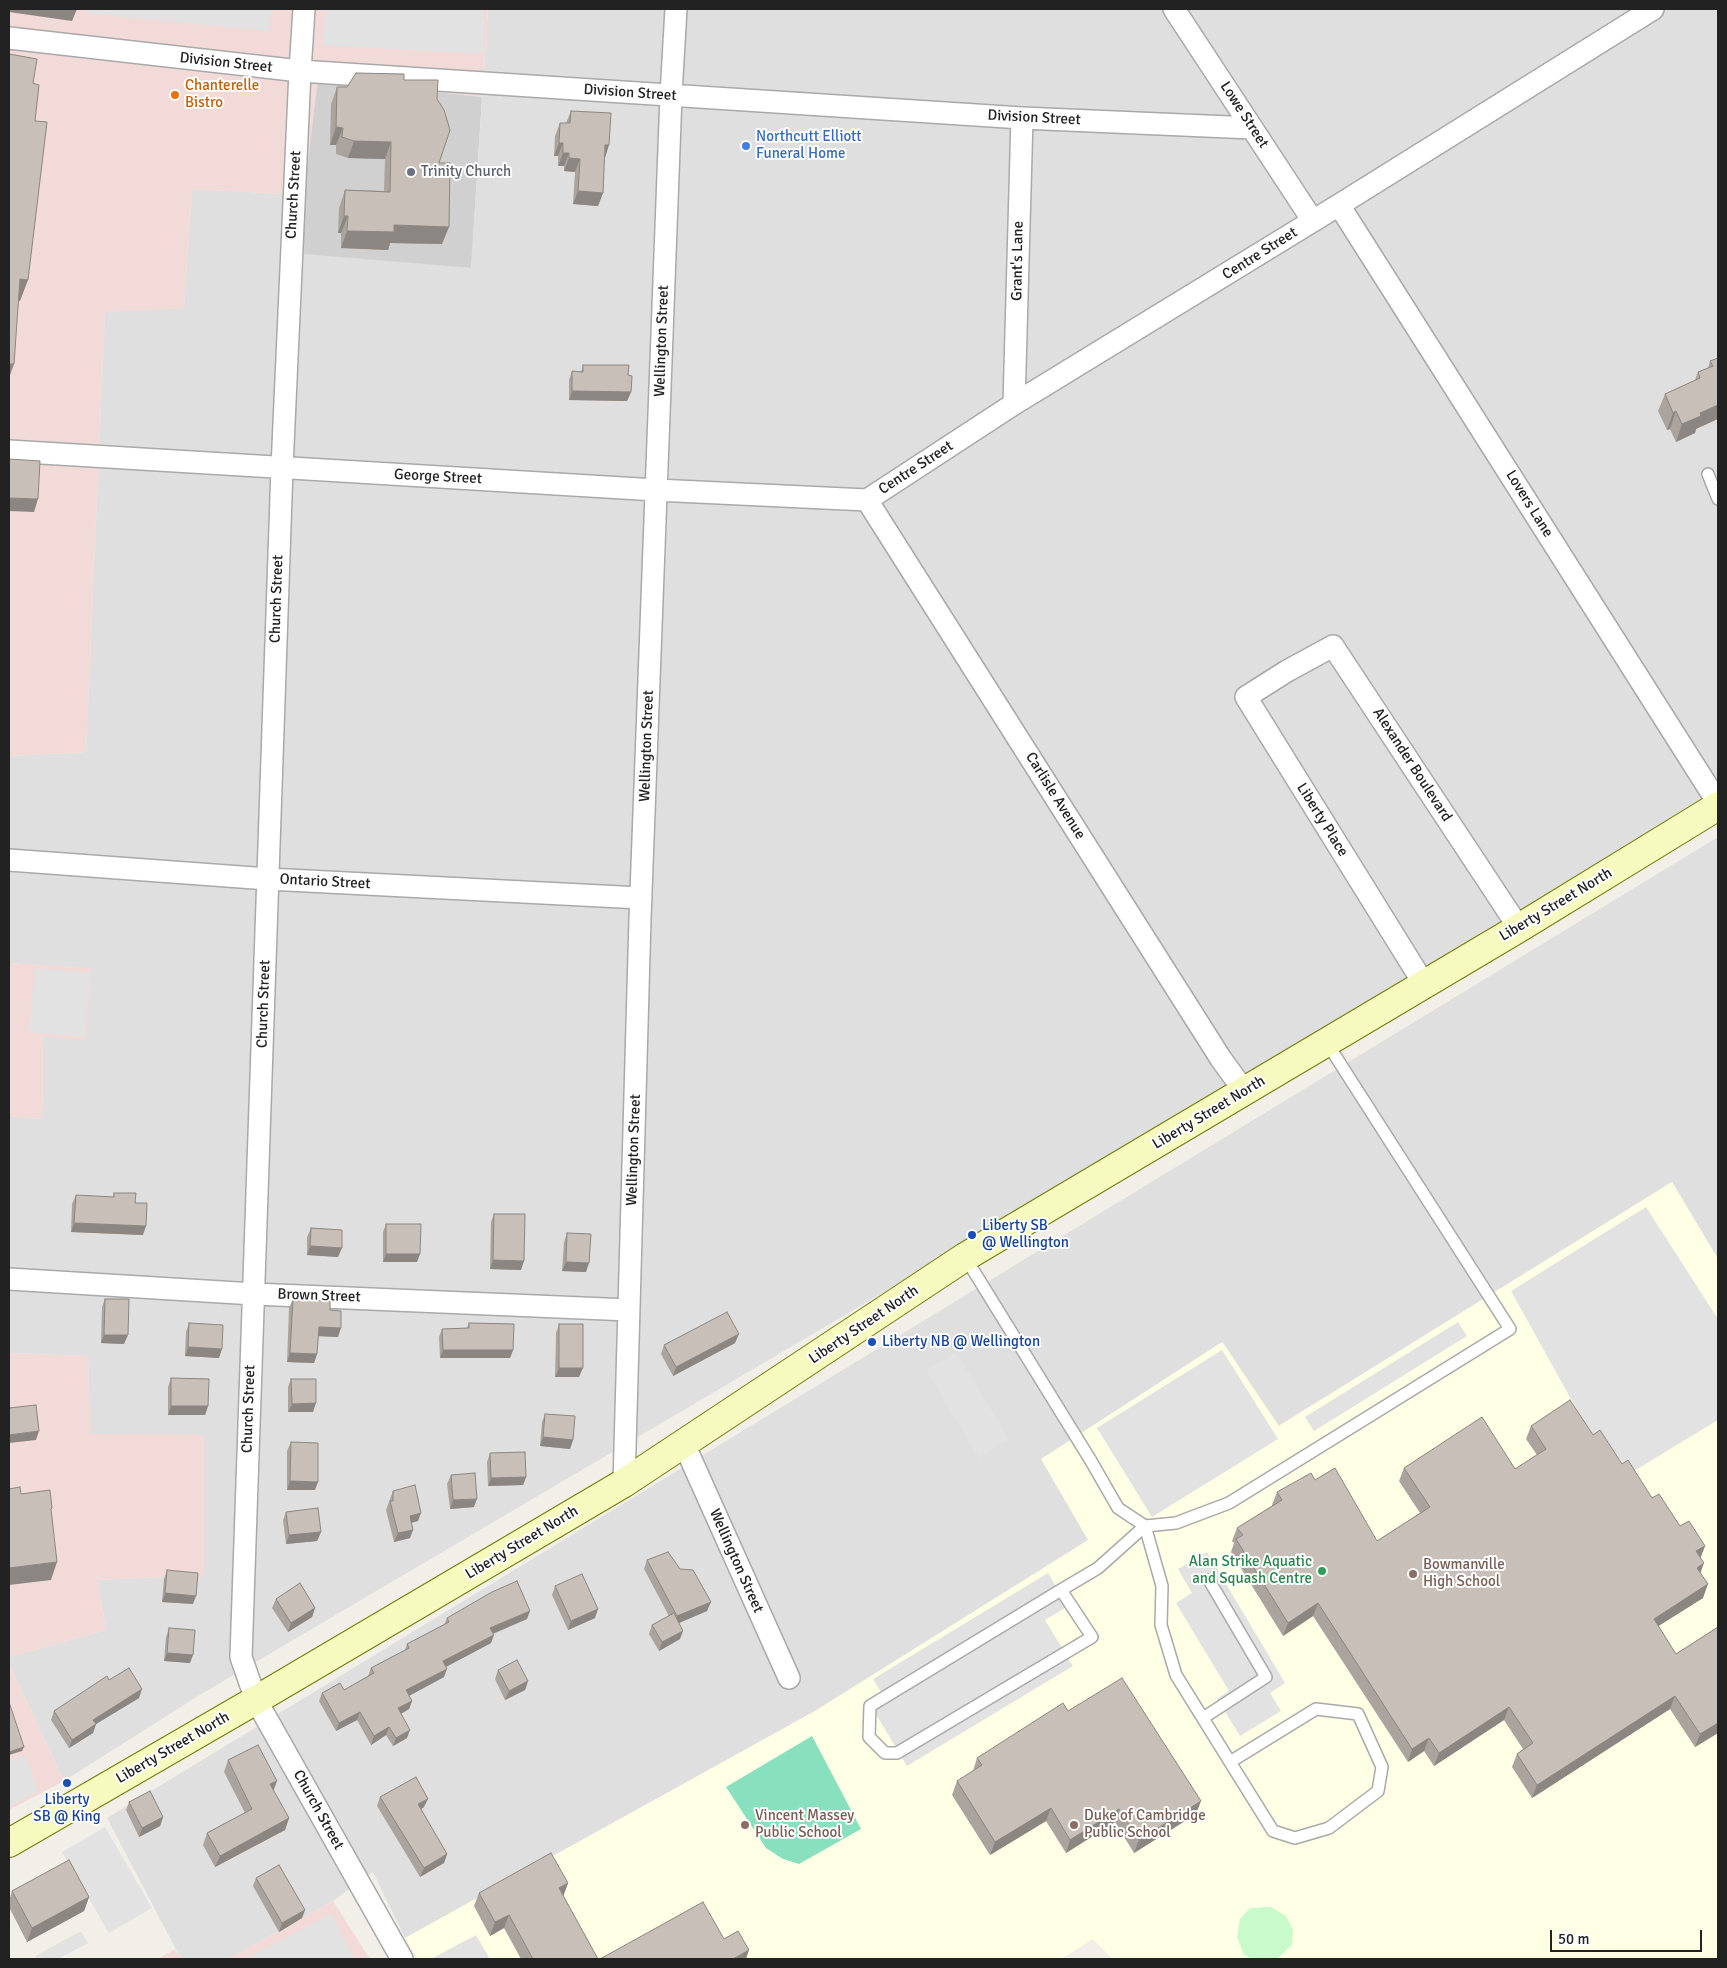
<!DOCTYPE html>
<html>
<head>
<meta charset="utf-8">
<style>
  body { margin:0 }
  #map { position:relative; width:1727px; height:1968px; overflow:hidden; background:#f2efe9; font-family:Signika,sans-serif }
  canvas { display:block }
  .frame { position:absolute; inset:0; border:10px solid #222; pointer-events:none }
  .scale { position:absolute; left:1550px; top:1930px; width:152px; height:22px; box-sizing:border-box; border:2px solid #222; border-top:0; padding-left:6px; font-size:15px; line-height:18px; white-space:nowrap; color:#222; -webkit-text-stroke:4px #fff; paint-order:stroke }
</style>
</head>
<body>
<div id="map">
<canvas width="1727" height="1968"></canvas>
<div class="frame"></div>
<div class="scale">50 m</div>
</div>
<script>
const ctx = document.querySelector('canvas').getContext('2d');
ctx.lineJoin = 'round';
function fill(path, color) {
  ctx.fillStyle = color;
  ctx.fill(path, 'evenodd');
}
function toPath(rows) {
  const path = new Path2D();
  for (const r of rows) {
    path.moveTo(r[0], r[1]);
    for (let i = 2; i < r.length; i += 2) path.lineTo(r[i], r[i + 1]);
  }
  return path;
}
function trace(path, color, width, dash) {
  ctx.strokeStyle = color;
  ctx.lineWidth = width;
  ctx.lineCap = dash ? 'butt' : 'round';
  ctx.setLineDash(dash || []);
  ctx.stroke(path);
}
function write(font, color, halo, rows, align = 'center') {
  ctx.font = font + ' Signika,sans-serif';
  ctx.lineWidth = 4;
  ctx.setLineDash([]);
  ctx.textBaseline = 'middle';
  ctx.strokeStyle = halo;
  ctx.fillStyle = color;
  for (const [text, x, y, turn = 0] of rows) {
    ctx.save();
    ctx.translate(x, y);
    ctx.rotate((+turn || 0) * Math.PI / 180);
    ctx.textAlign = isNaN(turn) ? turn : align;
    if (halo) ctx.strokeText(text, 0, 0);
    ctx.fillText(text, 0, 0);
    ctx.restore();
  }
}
fill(toPath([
  [488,9,1718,9,1718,801,198,1696,64,1781,9,1664,9,1657,106,1630,98,1580,204,1575,90,1434,88,1356,9,1353,9,1116,42,1119,43,1036,91,969,9,963,9,756,86,752,105,311,184,308,192,189,304,195,304,253,471,268],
  [1718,837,1718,1259,1672,1182,1278,1426,1223,1342,1089,1540,815,1711,405,1938,373,1872,333,1901,228,1959,181,1959,107,1818]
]), '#e0dfdf');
fill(toPath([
  [9,9,488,9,482,97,319,79,304,195,192,189,184,308,105,312,86,752,9,756],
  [9,963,91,968,86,1040,43,1036,42,1119,9,1116],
  [9,1353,88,1356,90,1434,204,1435,204,1575,98,1580,106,1630,9,1657],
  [9,1664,64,1781,9,1810],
  [333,1901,370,1959,228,1959],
  [175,1949,181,1959,158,1959]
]), '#f2dad9');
fill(toPath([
  [1672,1182,1718,1259,1718,1959,1113,1959,1093,1939,1061,1959,418,1959,405,1938,815,1711,1088,1540,1041,1459,1222,1342,1279,1426]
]), '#ffffe5');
fill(toPath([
  [318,79,482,97,471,268,304,254,304,195]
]), '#d0d0d0');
fill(toPath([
  [1271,1907,1286,1916,1293,1930,1292,1945,1277,1959,1253,1959,1244,1955,1237,1937,1240,1919,1250,1908]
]), '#c8facc');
fill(toPath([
  [812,1736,861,1829,799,1864,783,1859,766,1848,726,1787]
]), '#88e0be');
fill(toPath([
  [86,9,271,9,269,31,85,13],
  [327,9,484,9,483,54,322,45],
  [35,968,90,973,84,1037,29,1032],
  [1646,1207,1718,1319,1718,1420,1634,1471,1591,1435,1511,1291],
  [1458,1322,1467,1336,1314,1431,1305,1417],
  [1222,1350,1278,1439,1152,1517,1097,1428],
  [956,1352,1009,1439,979,1458,926,1370],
  [1207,1552,1285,1683,1270,1693,1281,1711,1240,1736,1217,1699,1229,1691,1176,1603,1192,1593,1178,1569],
  [1048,1573,1068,1606,1045,1620,1073,1666,907,1766,868,1701,881,1692,873,1679],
  [25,1755,38,1791,9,1807,9,1760],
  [105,1827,152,1908,109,1933,62,1852],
  [331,1914,355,1959,246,1959],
  [81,1931,88,1943,58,1959,37,1959,35,1956],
  [476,1935,490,1959,430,1959,431,1959]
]), '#e2e2e2');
const lane = toPath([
  [1708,474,1718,499],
  [965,1257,1091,1461,1118,1508,1145,1526,1176,1523,1229,1503,1510,1329,1327,1043],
  [1061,1590,1092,1637,897,1753,885,1753,869,1737,870,1706,1061,1590,1098,1568,1145,1526,1162,1586,1161,1625,1176,1675,1230,1762,1273,1831,1295,1838,1329,1828,1378,1791,1382,1767,1358,1714,1316,1709,1230,1762],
  [1203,1718,1266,1677,1209,1580]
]);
const street = toPath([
  [304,9,300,71,282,468,241,1657,256,1700,402,1959],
  [1174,9,1313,221],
  [9,38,300,71,1022,118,1252,128],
  [1339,205,1718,803],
  [1014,404,1022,118],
  [9,451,656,490,867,500],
  [867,500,1014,404,1339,205,1653,9],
  [867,500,1221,1059,1245,1092],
  [9,860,268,879,641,898],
  [1424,984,1246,697,1287,671,1333,646,1519,928],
  [9,1279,254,1294,629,1310],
  [684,1444,789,1678],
  [624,1483,640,919,671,95,676,9]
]);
const secondary = toPath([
  [9,1843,256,1700,624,1483,965,1257,1519,928,1718,806]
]);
trace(lane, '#a9a9a9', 14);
trace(street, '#a9a9a9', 24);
trace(secondary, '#707d05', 30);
trace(lane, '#fff', 11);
trace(street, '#fff', 21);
trace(secondary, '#f7fabf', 28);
fill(toPath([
  [404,80,437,99,442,244,390,243,388,250,341,248,341,233,338,233,339,208,345,190,384,191,385,159,348,158,336,154,336,145,330,145,331,104,337,87,347,87],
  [571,111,604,158,603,193,598,206,573,204,575,172,564,171,564,166,558,166,558,156,554,156,555,136,560,123,566,123],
  [1718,358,1695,433,1676,442,1670,429,1667,430,1658,411,1665,394,1695,380,1698,372,1708,368,1710,361],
  [583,365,628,375,631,392,627,401,569,400,569,380,572,371,581,372],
  [114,1193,135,1203,143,1235,71,1232,72,1204,76,1195,113,1197],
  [494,1214,521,1270,490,1269,491,1222],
  [386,1224,417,1262,383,1262,383,1232],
  [311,1228,338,1257,307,1255,307,1237],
  [567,1233,586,1272,562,1271,564,1242],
  [105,1299,124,1344,101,1343,102,1307],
  [293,1299,330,1310,338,1337,318,1336,317,1354,314,1363,287,1362,289,1308],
  [189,1323,219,1358,185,1356,186,1332],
  [469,1323,513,1350,510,1358,440,1358,439,1337,442,1329,467,1328],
  [559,1324,579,1377,555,1377,556,1333],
  [735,1343,673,1376,661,1354,664,1345],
  [171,1378,208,1406,205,1415,168,1415,168,1387],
  [291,1379,313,1412,288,1412,288,1387],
  [545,1414,573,1440,570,1449,540,1446,542,1422],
  [1531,1426,1593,1435,1622,1464,1652,1498,1680,1526,1705,1546,1700,1558,1700,1573,1703,1598,1658,1626,1676,1654,1718,1627,1718,1733,1695,1747,1670,1709,1532,1798,1512,1767,1517,1754,1523,1749,1504,1720,1434,1766,1424,1751,1408,1762,1313,1616,1283,1636,1231,1552,1234,1543,1232,1541,1237,1528,1272,1506,1272,1505,1277,1492,1315,1480,1377,1541,1420,1513,1399,1481,1404,1468,1515,1469,1537,1455,1526,1439],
  [291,1442,315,1490,287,1490,287,1451],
  [490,1453,526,1477,523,1485,488,1486,487,1462],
  [451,1475,474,1507,450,1509,447,1484],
  [393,1491,418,1521,411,1523,410,1538,394,1542,386,1510],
  [286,1512,321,1532,317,1541,286,1544,283,1520],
  [647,1560,707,1611,679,1623,680,1639,659,1651,649,1634,652,1625,669,1616,644,1569],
  [167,1570,193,1604,162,1602,164,1579],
  [555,1586,595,1618,568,1630,552,1595],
  [276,1599,315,1608,312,1617,288,1632,272,1608],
  [447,1618,527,1619,493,1634,491,1643,446,1667,444,1677,409,1696,412,1701,409,1709,401,1714,407,1738,393,1746,386,1735,371,1745,357,1720,336,1731,319,1701,322,1693,344,1690,368,1676,371,1668,405,1650,407,1644,444,1625],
  [169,1628,190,1663,164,1661,166,1637],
  [498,1670,528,1681,525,1690,505,1700,495,1679],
  [109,1680,139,1698,96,1724,93,1733,69,1748,51,1720,54,1711],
  [1068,1711,1196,1814,1134,1853,1115,1822,1066,1853,1046,1821,990,1855,952,1795,957,1781,973,1771,977,1758],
  [228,1760,273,1790,289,1818,285,1830,215,1867,203,1845,207,1833,245,1813,224,1772],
  [380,1797,424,1807,421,1809,447,1854,444,1863,420,1877,377,1806],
  [129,1802,163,1817,160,1826,139,1837,126,1810],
  [256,1878,305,1910,302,1918,279,1932,253,1886],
  [568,1883,563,1896,598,1959,521,1959,504,1928,490,1936,474,1906,479,1893],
  [12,1891,89,1897,84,1911,27,1942,9,1907,9,1901]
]), '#aba49e');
fill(toPath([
  [9,9,77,9,72,21,9,12],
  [336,127,343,128,336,145,330,145],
  [354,141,391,142,385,159,348,158],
  [559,143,563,143,558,156,554,156],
  [605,145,609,145,605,158],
  [563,153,569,153,564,166,558,166],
  [569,158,580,159,575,172,564,171],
  [578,191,603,193,598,206,573,204],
  [344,216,348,216,341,233,338,233],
  [394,225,449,227,442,244,390,243,388,250,341,248,347,231],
  [20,279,28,280,20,301,13,300],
  [9,364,14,364,9,378],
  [572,391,631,392,627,401,569,400],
  [1718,405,1718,419,1696,429,1695,433,1676,442,1682,424,1700,413],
  [1676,411,1670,429,1667,430,1673,413],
  [9,498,38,499,34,512,9,511],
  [74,1223,146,1226,143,1235,71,1232],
  [310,1246,342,1248,338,1257,307,1255],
  [386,1254,420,1254,417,1262,383,1262],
  [493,1260,524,1261,521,1270,490,1269],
  [566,1262,589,1263,586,1272,562,1271],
  [319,1327,341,1328,338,1337,315,1336],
  [739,1334,735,1343,673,1376,676,1367],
  [104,1335,128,1335,124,1344,101,1343],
  [188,1347,222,1349,219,1358,185,1356],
  [443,1350,513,1350,510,1358,440,1358],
  [290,1353,317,1354,314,1363,287,1362],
  [559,1368,583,1368,579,1377,555,1377],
  [316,1403,313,1412,288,1412,292,1404],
  [171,1406,208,1406,205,1415,168,1415],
  [39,1431,36,1440,9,1443,9,1435],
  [543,1437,573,1440,570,1449,540,1446],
  [526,1477,523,1485,488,1486,491,1478],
  [290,1481,318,1482,315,1490,287,1490],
  [477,1499,474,1507,450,1509,453,1500],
  [421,1513,418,1521,406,1524,410,1516],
  [413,1530,410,1538,394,1542,398,1533],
  [321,1532,317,1541,286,1544,289,1535],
  [1705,1546,1700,1559,1696,1551],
  [57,1562,51,1580,9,1585,9,1568],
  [1704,1563,1699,1577,1697,1568],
  [1708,1584,1703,1598,1649,1632,1654,1619],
  [165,1593,196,1596,193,1604,162,1602],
  [711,1602,707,1611,674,1625,677,1616],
  [1318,1603,1313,1616,1283,1636,1288,1623],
  [315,1608,312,1617,288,1632,291,1623],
  [598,1609,595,1618,568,1630,571,1621],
  [530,1611,527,1619,487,1636,490,1628],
  [683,1631,680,1639,659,1651,662,1642],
  [494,1635,491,1643,440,1670,443,1661],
  [167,1653,193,1655,190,1663,164,1661],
  [447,1669,444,1677,403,1699,406,1690],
  [528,1681,525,1690,505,1700,509,1691],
  [142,1689,139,1698,96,1724,93,1733,69,1748,72,1740,93,1720],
  [1675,1696,1670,1709,1532,1798,1537,1785],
  [412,1701,409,1709,395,1717,398,1708],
  [1509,1707,1504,1720,1434,1766,1439,1753],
  [360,1712,357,1720,336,1731,339,1723],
  [1718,1723,1718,1733,1695,1747,1700,1734],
  [389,1727,386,1735,371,1745,374,1736],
  [410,1730,407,1738,393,1746,396,1738],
  [1429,1738,1424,1751,1408,1762,1412,1749],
  [24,1747,22,1751,9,1755,9,1752],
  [277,1781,273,1792,270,1784],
  [428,1799,424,1807,415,1813,418,1804],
  [1201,1801,1196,1814,1134,1853,1139,1840],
  [1051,1808,1046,1821,990,1855,995,1842],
  [1119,1809,1115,1822,1066,1853,1070,1840],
  [163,1817,160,1826,139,1837,142,1828],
  [289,1818,285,1830,215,1867,220,1856],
  [447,1854,444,1863,420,1877,424,1868],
  [568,1883,563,1897,559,1888],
  [89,1897,84,1911,27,1942,32,1928],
  [305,1910,302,1918,279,1932,282,1923],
  [509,1915,504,1928,490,1936,495,1922],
  [749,1950,746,1959,733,1959]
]), '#8b8681');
const building = toPath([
  [9,54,37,59,33,83,39,85,35,121,47,122,28,280,20,279,14,364,9,364,9,54],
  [356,73,404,74,404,80,438,80,437,99,444,110,450,130,439,163,450,163,449,227,394,225,394,232,347,231,348,216,344,216,345,190,390,192,391,142,354,141,342,137,343,128,336,127,337,87,347,87,356,73],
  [571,111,611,113,609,145,605,145,603,193,578,191,580,159,569,158,569,153,563,153,563,143,559,143,560,123,570,123,571,111],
  [1718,358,1718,405,1700,413,1701,416,1682,424,1676,411,1673,413,1665,394,1700,378,1698,372,1713,366,1710,361,1718,358],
  [583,365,629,365,628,375,632,376,631,392,572,391,572,371,583,372,583,365],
  [9,459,40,461,38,499,9,498,9,459],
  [114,1193,136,1193,135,1203,147,1203,146,1226,74,1223,76,1195,114,1197,114,1193],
  [494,1214,525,1214,524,1261,493,1260,494,1214],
  [386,1224,421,1224,420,1254,386,1254,386,1224],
  [311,1228,342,1230,342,1248,310,1246,311,1228],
  [567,1233,591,1234,589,1263,566,1262,567,1233],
  [105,1299,129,1299,128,1335,104,1335,105,1299],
  [293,1299,330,1301,330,1310,341,1311,341,1328,319,1327,317,1354,290,1353,293,1299],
  [727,1312,739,1334,676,1367,664,1345,727,1312],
  [189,1323,223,1325,222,1349,188,1347,189,1323],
  [469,1323,514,1324,513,1350,443,1350,442,1329,469,1328,469,1323],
  [559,1324,583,1324,583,1368,559,1368,559,1324],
  [171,1378,209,1379,208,1406,171,1406,171,1378],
  [291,1379,316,1379,316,1403,292,1404,291,1379],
  [1570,1400,1593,1435,1600,1430,1622,1464,1628,1460,1652,1498,1659,1494,1680,1526,1689,1521,1705,1546,1696,1551,1704,1563,1697,1568,1708,1584,1654,1619,1676,1654,1718,1627,1718,1723,1700,1734,1675,1696,1537,1785,1517,1754,1533,1743,1509,1707,1439,1753,1429,1738,1412,1749,1318,1603,1288,1623,1236,1539,1243,1535,1237,1528,1282,1500,1277,1492,1311,1473,1315,1480,1335,1468,1377,1541,1430,1507,1404,1468,1482,1417,1515,1469,1546,1449,1531,1426,1570,1400],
  [36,1405,39,1431,9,1435,9,1408,36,1405],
  [545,1414,575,1416,573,1440,543,1437,545,1414],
  [291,1442,318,1443,318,1482,290,1481,291,1442],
  [525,1452,526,1477,491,1478,490,1453,525,1452],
  [475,1473,477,1499,453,1500,451,1475,475,1473],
  [415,1485,421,1513,410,1516,413,1530,398,1533,390,1501,393,1501,393,1491,415,1485],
  [20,1487,21,1494,50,1490,52,1508,51,1509,57,1562,9,1568,9,1489,20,1487],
  [318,1508,321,1532,289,1535,286,1512,318,1508],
  [668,1552,680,1569,693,1570,711,1602,677,1616,647,1560,668,1552],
  [167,1570,198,1573,196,1596,165,1593,167,1570],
  [582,1574,598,1609,571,1621,555,1586,582,1574],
  [517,1581,530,1611,490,1628,494,1635,443,1661,447,1669,406,1690,412,1701,398,1708,410,1730,396,1738,389,1727,374,1736,360,1712,339,1723,322,1693,340,1683,344,1690,374,1673,371,1668,409,1648,407,1644,449,1622,447,1618,492,1592,517,1581],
  [300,1583,315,1608,291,1623,276,1599,300,1583],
  [674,1613,683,1631,662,1642,652,1625,674,1613],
  [169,1628,195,1630,193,1655,167,1653,169,1628],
  [517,1660,528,1681,509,1691,498,1670,517,1660],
  [129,1668,142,1689,93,1720,96,1724,72,1740,54,1711,107,1676,109,1680,129,1668],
  [1122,1678,1201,1801,1139,1840,1119,1809,1070,1840,1051,1808,995,1842,957,1781,982,1765,977,1758,1063,1703,1068,1711,1122,1678],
  [9,1702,24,1747,9,1752,9,1702],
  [258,1745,277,1781,270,1784,289,1818,220,1856,207,1833,252,1809,228,1760,258,1745],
  [416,1777,428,1799,418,1804,447,1854,424,1868,380,1797,416,1777],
  [150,1791,163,1817,142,1828,129,1802,150,1791],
  [551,1853,568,1883,559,1888,598,1959,533,1959,509,1915,495,1922,479,1893,551,1853],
  [69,1860,89,1897,32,1928,12,1891,69,1860],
  [279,1865,305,1910,282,1923,256,1878,279,1865],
  [703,1902,724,1939,738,1931,749,1950,733,1959,600,1959,703,1902]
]);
fill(building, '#c7bfb8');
trace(building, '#8b8681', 1);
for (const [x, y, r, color] of [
  [175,95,5,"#e8710a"],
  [746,146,5,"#3f7fe0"],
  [411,172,5,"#6b7280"],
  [972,1235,5,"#1a4fb4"],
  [872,1342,5,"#1a4fb4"],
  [1322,1571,5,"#2e9e5b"],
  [1413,1574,5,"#8d6e63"],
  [67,1783,5,"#1a4fb4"],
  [745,1825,5,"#8d6e63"],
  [1074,1825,5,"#8d6e63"]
]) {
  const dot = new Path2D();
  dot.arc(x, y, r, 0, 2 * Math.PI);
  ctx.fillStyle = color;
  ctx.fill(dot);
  trace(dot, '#fff', 2);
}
write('15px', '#222', '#fff', [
  ["Division Street",226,63,6],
  ["Division Street",630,93,4],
  ["Lowe Street",1244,115,57],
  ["Division Street",1034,118,3],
  ["Church Street",294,195,-87],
  ["Centre Street",1260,254,-32],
  ["Grant's Lane",1018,261,-89],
  ["Wellington Street",662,341,-88],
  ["Centre Street",916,468,-33],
  ["George Street",438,477,3],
  ["Lovers Lane",1529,504,58],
  ["Church Street",277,599,-88],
  ["Wellington Street",647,746,-88],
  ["Alexander Boulevard",1412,765,57],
  ["Carlisle Avenue",1055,796,58],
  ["Liberty Place",1322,820,58],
  ["Ontario Street",325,882,3],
  ["Liberty Street North",1556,905,-31],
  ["Church Street",264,1004,-88],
  ["Liberty Street North",1209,1113,-31],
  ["Wellington Street",634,1150,-88],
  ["Brown Street",319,1296,2],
  ["Liberty Street North",864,1325,-34],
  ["Church Street",249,1409,-88],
  ["Liberty Street North",522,1543,-31],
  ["Wellington Street",736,1561,66],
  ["Liberty Street North",173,1748,-30],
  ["Church Street",318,1810,61]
]);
write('15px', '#c56008', '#fff', [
  ["Chanterelle",185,86],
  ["Bistro",185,103]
], 'left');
write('15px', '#366cbe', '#fff', [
  ["Northcutt Elliott",756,137],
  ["Funeral Home",756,154]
], 'left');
write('15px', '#5b616d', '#fff', [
  ["Trinity Church",421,172]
], 'left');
write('15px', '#164399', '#fff', [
  ["Liberty SB",982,1226],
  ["@ Wellington",982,1243],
  ["Liberty NB @ Wellington",882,1342],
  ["Liberty",67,1800,"center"],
  ["SB @ King",67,1817,"center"]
], 'left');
write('15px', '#27864d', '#fff', [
  ["Alan Strike Aquatic",1312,1562],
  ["and Squash Centre",1312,1579]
], 'right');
write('15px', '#785e54', '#fff', [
  ["Bowmanville",1423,1565],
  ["High School",1423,1582],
  ["Vincent Massey",755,1816],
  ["Public School",755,1833],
  ["Duke of Cambridge",1084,1816],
  ["Public School",1084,1833]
], 'left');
</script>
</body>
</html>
